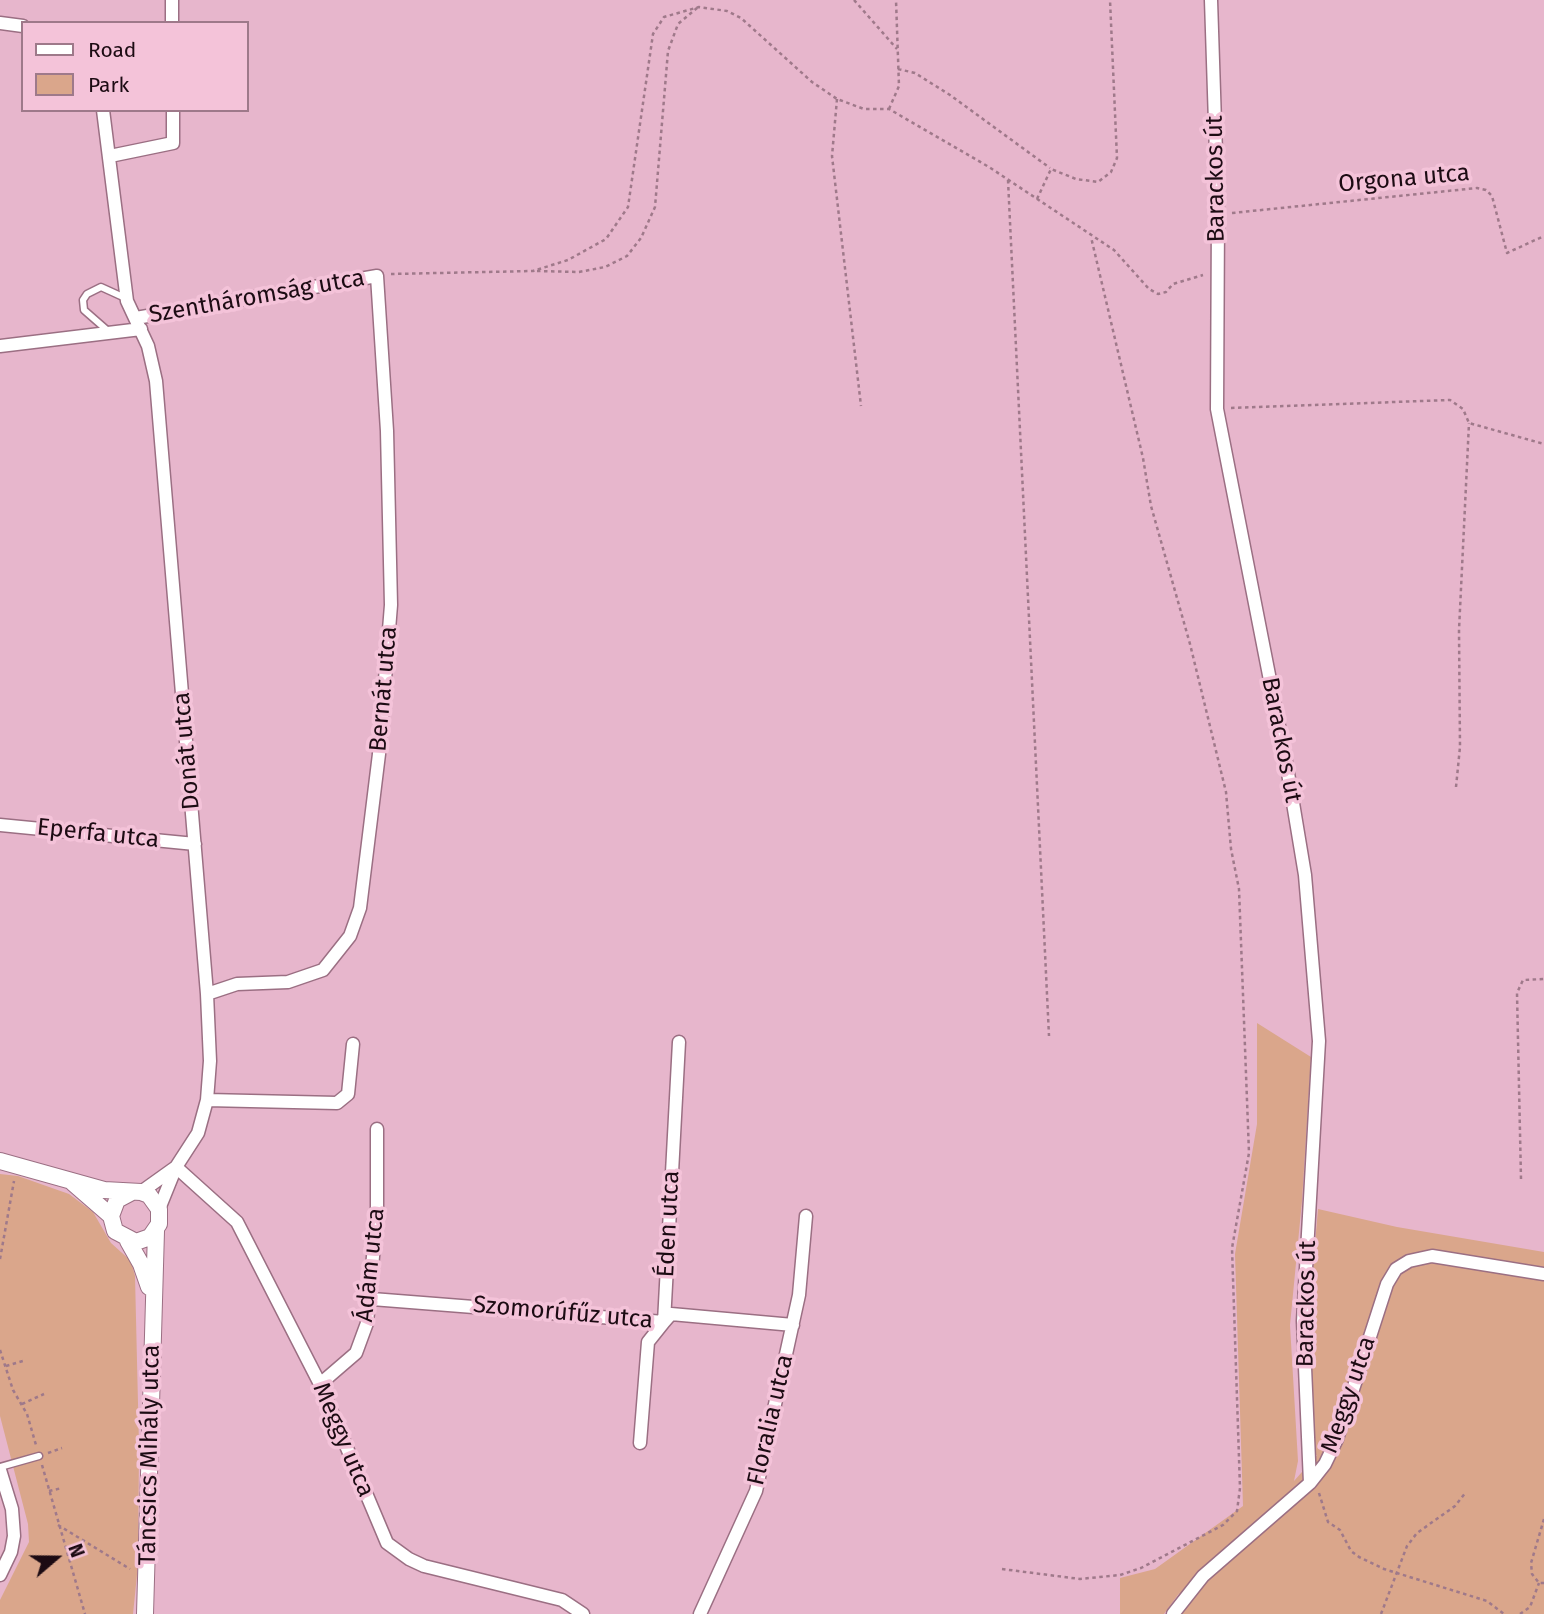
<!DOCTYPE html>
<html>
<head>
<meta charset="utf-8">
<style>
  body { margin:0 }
  #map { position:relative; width:1544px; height:1614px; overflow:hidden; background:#e7b6cc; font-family:"Fira Sans",sans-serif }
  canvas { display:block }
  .legend { position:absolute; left:21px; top:21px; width:228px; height:91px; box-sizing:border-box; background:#f4c3d9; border:2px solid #9e798a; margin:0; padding:9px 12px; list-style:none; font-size:21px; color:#1c0b13 }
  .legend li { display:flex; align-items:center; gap:14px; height:35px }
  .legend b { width:35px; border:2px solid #9e798a }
  .north { position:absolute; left:21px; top:1523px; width:70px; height:70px; -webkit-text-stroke:5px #f4c3d9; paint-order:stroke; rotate:70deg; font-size:19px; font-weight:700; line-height:28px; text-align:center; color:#1c0b13 }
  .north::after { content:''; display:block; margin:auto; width:24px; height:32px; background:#1c0b13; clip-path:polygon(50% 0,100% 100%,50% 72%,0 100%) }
</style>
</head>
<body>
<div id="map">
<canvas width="1544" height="1614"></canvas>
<ul class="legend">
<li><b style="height:9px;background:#fff"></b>Road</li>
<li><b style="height:19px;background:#daa68b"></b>Park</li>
</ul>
<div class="north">N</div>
</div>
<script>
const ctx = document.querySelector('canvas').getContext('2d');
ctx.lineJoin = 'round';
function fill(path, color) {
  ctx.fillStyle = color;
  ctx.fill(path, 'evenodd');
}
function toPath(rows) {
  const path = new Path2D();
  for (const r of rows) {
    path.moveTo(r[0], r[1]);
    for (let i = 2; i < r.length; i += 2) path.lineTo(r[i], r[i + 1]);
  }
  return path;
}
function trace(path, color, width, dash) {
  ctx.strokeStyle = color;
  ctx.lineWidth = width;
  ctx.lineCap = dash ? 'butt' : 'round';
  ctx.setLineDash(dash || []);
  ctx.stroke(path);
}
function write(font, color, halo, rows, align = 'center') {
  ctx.font = font + ' "Fira Sans",sans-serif';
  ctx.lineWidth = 7;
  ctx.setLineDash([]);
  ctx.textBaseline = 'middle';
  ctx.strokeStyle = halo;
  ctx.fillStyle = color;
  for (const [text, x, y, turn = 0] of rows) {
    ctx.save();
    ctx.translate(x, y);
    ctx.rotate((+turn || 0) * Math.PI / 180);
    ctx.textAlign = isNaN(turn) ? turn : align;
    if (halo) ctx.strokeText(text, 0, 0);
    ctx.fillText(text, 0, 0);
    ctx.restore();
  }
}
fill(toPath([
  [1257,1023,1311,1057,1302,1201,1290,1325,1298,1461,1294,1481,1317,1455,1312,1455,1309,1314,1318,1209,1397,1227,1544,1252,1544,1614,1168,1614,1180,1592,1164,1614,1120,1614,1120,1578,1155,1569,1243,1506,1235,1254,1257,1124],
  [0,1174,18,1176,69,1194,93,1212,111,1243,131,1261,135,1276,139,1446,138,1565,133,1614,0,1614,0,1600,29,1542,28,1524,0,1416]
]), '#daa68b');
const service = toPath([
  [108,331,84,310,83,300,87,294,101,287,123,297],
  [0,1467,39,1456]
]);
const minor = toPath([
  [172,0,172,23],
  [1211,0,1218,215,1217,409,1287,767,1305,875,1319,1041,1303,1321,1310,1483],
  [0,23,23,26],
  [103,110,127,301,148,346,156,381,207,994,210,1061,207,1100,198,1133,176,1167,159,1209],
  [110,156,173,143,173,110],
  [136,318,377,276,387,431,391,605,379,754,360,908,350,936,323,970,288,982,237,984,207,994],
  [0,346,141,329],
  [0,825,195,844],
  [207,1100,337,1103,348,1094,353,1044],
  [176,1167,237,1222,320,1384,387,1543,409,1559,424,1566,562,1600,583,1614],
  [141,1192,176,1167],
  [372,1299,664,1322,671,1314,793,1325],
  [320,1384,356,1353,367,1323,377,1212,377,1129],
  [640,1443,648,1342,664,1322,679,1042],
  [0,1470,12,1509,14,1536,11,1552,0,1575],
  [700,1614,756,1491,799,1295,806,1216],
  [1173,1614,1203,1576,1310,1483,1325,1464,1337,1439,1387,1284,1396,1269,1409,1261,1432,1256,1544,1274]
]);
const tertiary = toPath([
  [0,1161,104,1190,141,1192,149,1195,159,1209,159,1224,150,1237,136,1242,115,1231,111,1216,117,1200,132,1192],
  [73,1183,111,1216],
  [128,1241,141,1264,149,1287],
  [145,1614,156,1231]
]);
trace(service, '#9b6f83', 9);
trace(minor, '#9b6f83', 15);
trace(tertiary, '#9b6f83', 18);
trace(toPath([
  [854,0,897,49],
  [898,69,915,73,950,95,1050,168],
  [837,99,832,156,861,406],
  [889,109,899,86,896,0],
  [1008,180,1049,1036],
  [1037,199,1051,169,1076,179,1098,182,1111,172,1117,158,1110,0],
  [1232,213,1477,188,1486,190,1492,196,1507,253,1544,236],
  [537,271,579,272,605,267,627,256,641,238,655,207,668,51,678,24,697,8],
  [391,274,533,271,568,260,606,239,628,207,653,34,664,17,699,7,727,11,741,18,812,82,837,99,864,109,889,109,989,167,1114,250,1149,289,1158,294,1166,292,1173,284,1203,275],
  [1231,408,1450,400,1463,409,1469,423,1544,444],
  [1456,787,1460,747,1459,630,1469,423],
  [1521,1179,1517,993,1523,980,1544,979],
  [0,1259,14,1181],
  [0,1350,13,1390,27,1414,36,1445],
  [6,1366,23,1361],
  [22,1404,44,1394],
  [48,1453,62,1448],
  [42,1465,85,1614],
  [49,1491,62,1488],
  [1319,1493,1328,1522,1340,1530,1351,1551,1359,1557,1384,1569,1487,1601,1504,1614],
  [1544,1519,1531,1563,1532,1574,1539,1583,1544,1583],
  [58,1525,130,1569],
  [1002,1569,1080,1579,1120,1575,1141,1568,1223,1525,1237,1511,1240,1488,1232,1248,1249,1153,1239,889,1231,849,1226,792,1190,644,1151,506,1143,458,1091,237],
  [1381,1614,1407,1546,1417,1533,1455,1506,1466,1492],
  [1520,1614,1530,1607,1539,1583]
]), '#9f798a', 2.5, [3.5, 3.5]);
trace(service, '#fff', 6);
trace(minor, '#fff', 12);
trace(tertiary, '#fff', 16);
write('24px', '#1c0b13', '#f4c3d9', [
  ["Barackos út",1216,179,-91],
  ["Orgona utca",1404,179,-5],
  ["Szentháromság utca",257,297,-10],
  ["Bernát utca",384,689,-85],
  ["Barackos út",1281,740,79],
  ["Donát utca",187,751,-95],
  ["Eperfa utca",98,834,6],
  ["Éden utca",669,1224,-87],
  ["Ádám utca",371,1265,-84],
  ["Barackos út",1307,1304,-89],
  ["Szomorúfűz utca",563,1313,5],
  ["Meggy utca",1349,1395,-71],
  ["Floralia utca",771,1420,-77],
  ["Meggy utca",343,1440,67],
  ["Táncsics Mihály utca",150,1455,-89]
]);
</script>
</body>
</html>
